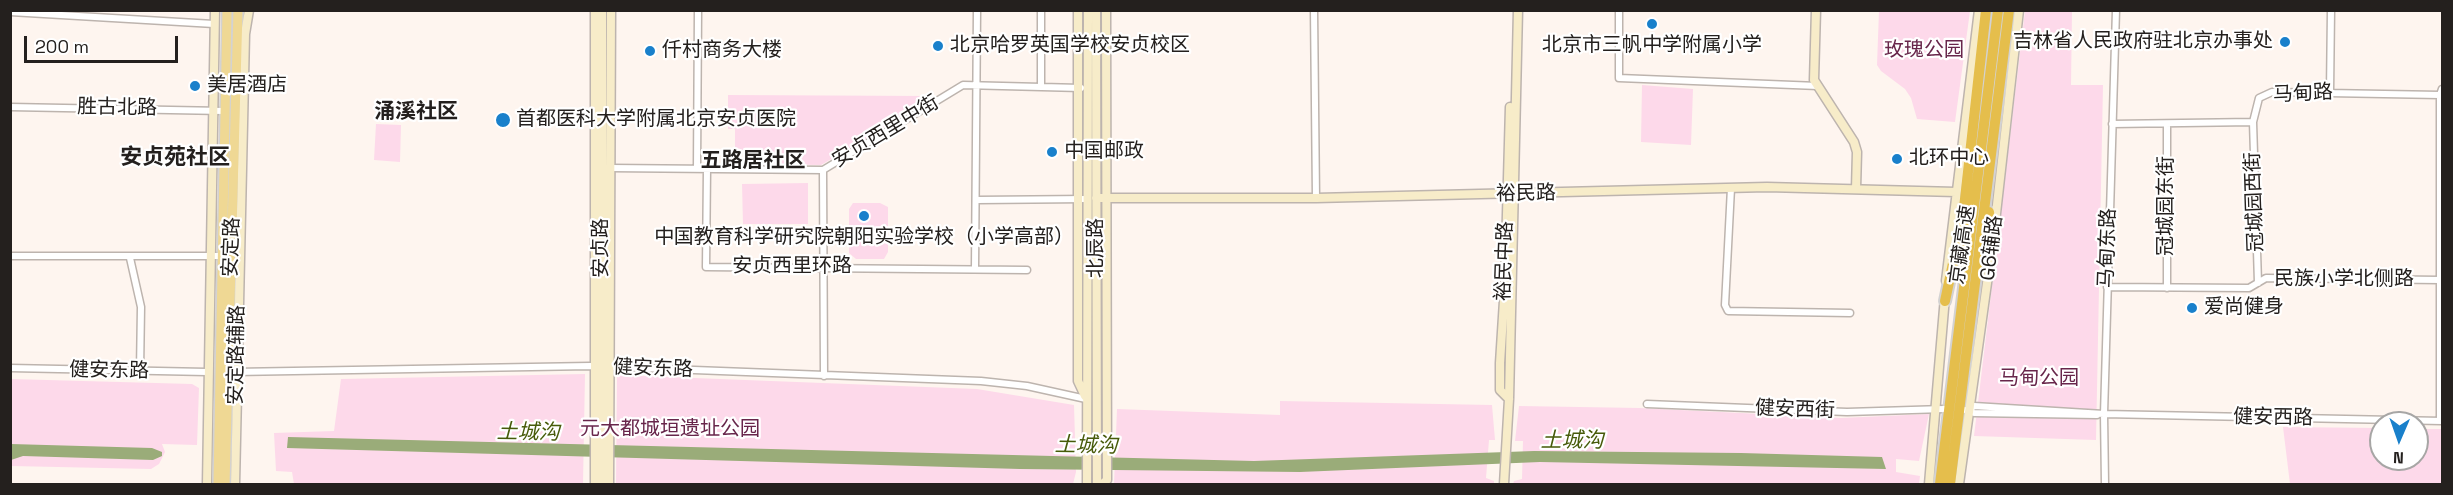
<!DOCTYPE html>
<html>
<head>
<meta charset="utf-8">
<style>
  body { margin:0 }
  #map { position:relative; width:2453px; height:495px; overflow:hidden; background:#fef5ef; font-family:"Space Grotesk",sans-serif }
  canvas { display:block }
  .frame { position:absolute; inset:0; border:12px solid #24201e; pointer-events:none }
  .north { position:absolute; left:2369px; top:411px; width:60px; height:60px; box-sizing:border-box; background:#fff; border:2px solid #a7a6a5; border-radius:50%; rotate:182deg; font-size:16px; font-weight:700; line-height:24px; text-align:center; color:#24201e }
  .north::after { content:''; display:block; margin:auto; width:21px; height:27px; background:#1980cb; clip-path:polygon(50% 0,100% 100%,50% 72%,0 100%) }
  .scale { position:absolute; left:24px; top:36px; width:154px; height:27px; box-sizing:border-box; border:3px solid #24201e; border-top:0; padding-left:8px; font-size:18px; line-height:21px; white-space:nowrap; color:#24201e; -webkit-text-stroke:4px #fff; paint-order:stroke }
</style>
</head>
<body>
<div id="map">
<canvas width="2453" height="495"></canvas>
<div class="frame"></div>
<div class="north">N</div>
<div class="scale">200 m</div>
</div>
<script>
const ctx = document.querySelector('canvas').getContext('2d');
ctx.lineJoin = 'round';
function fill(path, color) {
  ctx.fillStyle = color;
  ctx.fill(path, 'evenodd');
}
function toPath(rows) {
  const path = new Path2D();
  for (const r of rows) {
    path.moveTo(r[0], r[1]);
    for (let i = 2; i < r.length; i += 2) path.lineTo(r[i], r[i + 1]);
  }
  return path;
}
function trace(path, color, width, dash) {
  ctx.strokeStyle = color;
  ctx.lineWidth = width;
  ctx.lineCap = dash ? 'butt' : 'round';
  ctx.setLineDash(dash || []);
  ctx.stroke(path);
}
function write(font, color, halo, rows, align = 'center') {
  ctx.font = font + ' "Space Grotesk","Noto Sans SC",sans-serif';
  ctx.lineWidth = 4.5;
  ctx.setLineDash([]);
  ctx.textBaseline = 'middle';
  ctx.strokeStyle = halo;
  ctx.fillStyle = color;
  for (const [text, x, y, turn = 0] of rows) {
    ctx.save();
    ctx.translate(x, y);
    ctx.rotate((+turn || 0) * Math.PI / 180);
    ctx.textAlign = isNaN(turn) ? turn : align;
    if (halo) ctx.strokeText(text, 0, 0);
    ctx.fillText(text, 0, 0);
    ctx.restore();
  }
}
fill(toPath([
  [1879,11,1970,11,1955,122,1917,119,1911,98,1905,89,1881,71,1877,65],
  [2025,11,2072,11,2071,85,2103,85,2096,440,1974,436],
  [1642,85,1693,89,1691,145,1641,142],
  [728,95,926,96,930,101,821,165,755,164,749,150,735,150,735,129,728,129],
  [376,124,401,125,400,162,374,160],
  [808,183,808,224,743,224,742,184],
  [853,203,880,203,888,207,888,252,884,259,856,259,849,253,849,209],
  [585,374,583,484,294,484,292,472,276,471,274,433,334,431,341,379],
  [617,375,977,389,1074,405,1076,472,1073,484,616,484],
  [11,379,192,384,199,388,197,445,162,444,165,452,159,464,151,469,11,466],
  [1280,401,1492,405,1495,440,1489,440,1486,478,1494,481,1494,484,1114,484,1117,409,1280,415],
  [1519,406,1640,408,1841,418,1929,414,1919,461,1896,459,1896,472,1920,476,1919,484,1513,484,1514,481,1522,479,1523,441,1515,441],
  [2283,427,2381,428,2381,459,2417,459,2417,429,2442,429,2442,484,2290,484]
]), '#fdd9ea');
fill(toPath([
  [288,437,1254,461,1534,451,1741,453,1882,457,1886,469,1540,462,1300,472,1020,469,287,448],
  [11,444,152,448,162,452,162,456,153,460,23,456,11,460]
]), '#9aac79');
const street = toPath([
  [1314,10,1316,198],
  [1619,10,1619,78,1818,86],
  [10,12,214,24],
  [1041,87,1041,10],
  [2330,92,2331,10],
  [10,107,224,111],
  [2253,122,2258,283],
  [2112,124,2253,122,2259,98,2272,92,2440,95],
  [610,168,823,170,963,85,1081,88],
  [697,169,698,10],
  [707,169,706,267,1027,270],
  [823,170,824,376],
  [1731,188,1725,305,1728,311,1850,313],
  [977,200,1088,199],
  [10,256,221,256],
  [130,258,141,307,140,371],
  [975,269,977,10],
  [2107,287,2249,288,2266,278,2440,280],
  [2167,288,2167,125],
  [10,368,207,372],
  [234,372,590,366,981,381,1027,386,1086,399],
  [1647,404,1847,412,1944,409],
  [1965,410,1974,413,2097,415],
  [1970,410,1974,406,2104,414,2442,421],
  [2440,421,2440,95,2442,89],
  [2105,484,2104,414,2116,10]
]);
const secondary = toPath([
  [602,10,603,484],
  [1078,10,1078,381,1085,396],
  [1096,10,1097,484],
  [1816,10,1814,80,1854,142,1857,152,1856,189],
  [1096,198,1316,198,1767,187,1956,192],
  [1946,281,1979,10],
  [1509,399,1500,390,1500,363,1505,285,1510,107],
  [207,484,215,10],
  [235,484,245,34,249,10],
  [595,484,595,10],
  [609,484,611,10],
  [1087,484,1088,10],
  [1102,484,1107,480,1106,10],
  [1504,484,1509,399,1518,10],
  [1929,484,1945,297],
  [1959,484,1993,240,2019,10]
]);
const primary = toPath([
  [218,484,227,10],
  [225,484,238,10]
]);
const highway = toPath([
  [1989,212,1993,240],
  [1962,256,1963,217,1986,10],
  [1945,301,1957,244],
  [1940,484,1998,10],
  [1950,484,2009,10]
]);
trace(street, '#bdb4ae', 9);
trace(secondary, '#bdb4ae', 11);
trace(primary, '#d3d2d2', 12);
trace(highway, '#d3d2d2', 14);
trace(street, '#fff', 6);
trace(secondary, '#f7ecc9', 8);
trace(primary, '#efd894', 9);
trace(highway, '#e5be4c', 10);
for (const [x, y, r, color] of [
  [1652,24,6,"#1980cb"],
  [2285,42,6,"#1980cb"],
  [938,46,6,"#1980cb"],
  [650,51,6,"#1980cb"],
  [195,86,6,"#1980cb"],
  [503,120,8,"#1980cb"],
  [1052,152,6,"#1980cb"],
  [1897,159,6,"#1980cb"],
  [864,216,6,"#1980cb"],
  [2192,308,6,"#1980cb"]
]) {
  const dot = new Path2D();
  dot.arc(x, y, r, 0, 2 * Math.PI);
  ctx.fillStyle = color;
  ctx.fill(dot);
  trace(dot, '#fff', 2);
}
write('20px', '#24201e', '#fff', [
  ["吉林省人民政府驻北京办事处",2273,42,"right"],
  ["北京哈罗英国学校安贞校区",950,46],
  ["北京市三帆中学附属小学",1652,46,"center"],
  ["仟村商务大楼",662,51],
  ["美居酒店",207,86],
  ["首都医科大学附属北京安贞医院",516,120],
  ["中国邮政",1064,152],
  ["北环中心",1909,159],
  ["中国教育科学研究院朝阳实验学校（小学高部）",864,238,"center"],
  ["爱尚健身",2204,308]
], 'left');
write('20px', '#68264b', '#fff', [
  ["玫瑰公园",1924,51],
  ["马甸公园",2039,379],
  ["元大都城垣遗址公园",670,430]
]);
write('20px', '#24201e', '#fff', [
  ["马甸路",2303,94,-3],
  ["胜古北路",117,108,1],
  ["安贞西里中街",886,132,-31],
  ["裕民路",1526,194,-1],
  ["冠城园西街",2255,202,-92],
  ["冠城园东街",2167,206,-90],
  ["京藏高速",1963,245,-82],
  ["安定路",232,247,-88],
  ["安贞路",602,248,-90],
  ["北辰路",1097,248,-90],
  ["G6辅路",1992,248,-83],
  ["马甸东路",2108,248,-88],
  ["裕民中路",1505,261,-88],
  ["安贞西里环路",792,267],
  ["民族小学北侧路",2344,280],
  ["安定路辅路",237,355,-89],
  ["健安东路",653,369,2],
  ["健安东路",109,371,1],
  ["健安西街",1795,410,2],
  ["健安西路",2273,418,1]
]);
write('bold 21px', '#24201e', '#fff', [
  ["涌溪社区",416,112],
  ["五路居社区",753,161]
]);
write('italic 21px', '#475b0a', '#fff', [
  ["土城沟",528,433,1],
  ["土城沟",1572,441],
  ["土城沟",1086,446,1]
]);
write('bold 22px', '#24201e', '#fff', [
  ["安贞苑社区",175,158]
]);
</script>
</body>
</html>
